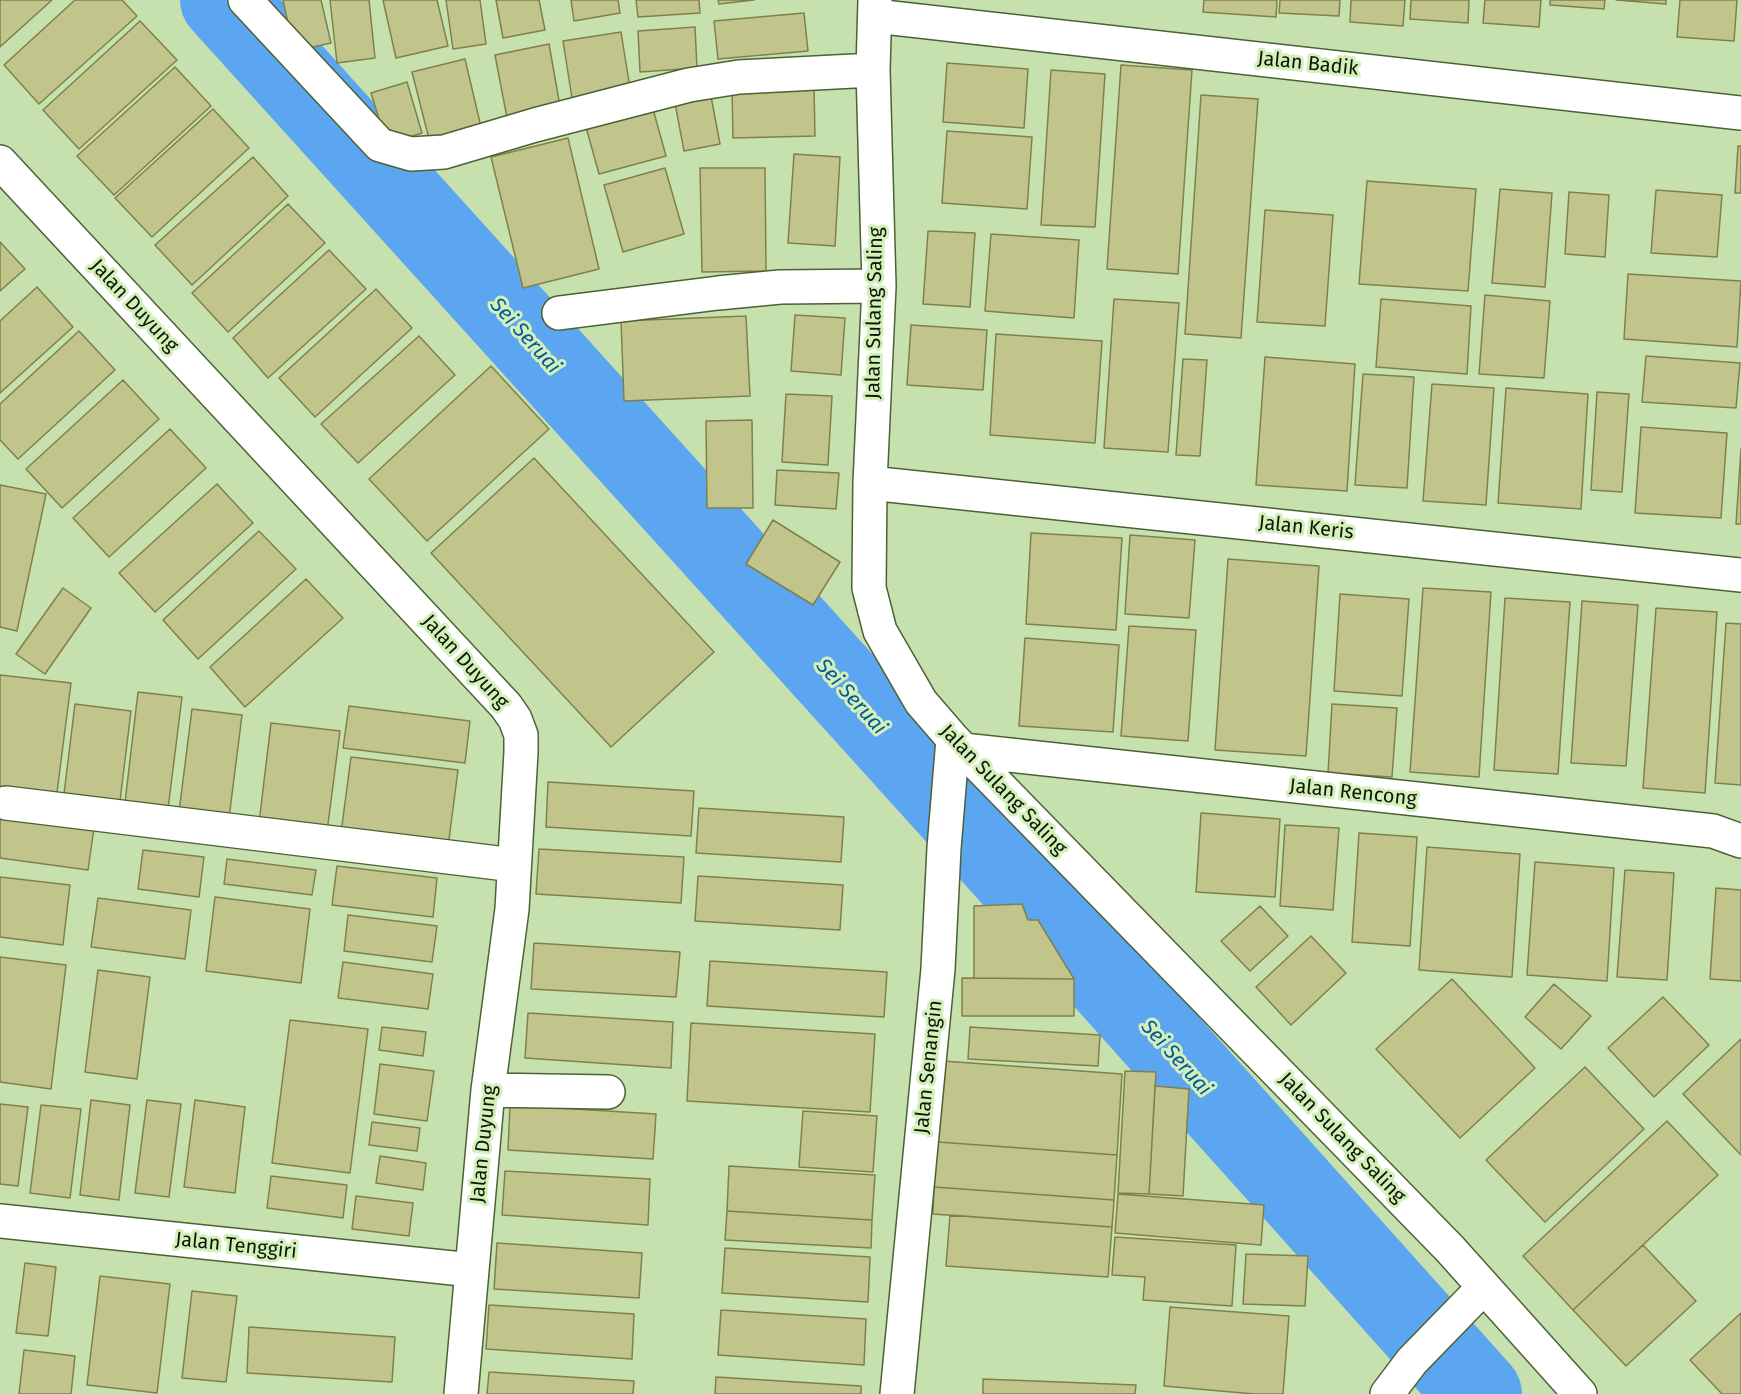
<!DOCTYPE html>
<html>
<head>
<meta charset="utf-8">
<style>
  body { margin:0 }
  canvas { display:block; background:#c6e1ae }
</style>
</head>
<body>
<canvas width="1741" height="1394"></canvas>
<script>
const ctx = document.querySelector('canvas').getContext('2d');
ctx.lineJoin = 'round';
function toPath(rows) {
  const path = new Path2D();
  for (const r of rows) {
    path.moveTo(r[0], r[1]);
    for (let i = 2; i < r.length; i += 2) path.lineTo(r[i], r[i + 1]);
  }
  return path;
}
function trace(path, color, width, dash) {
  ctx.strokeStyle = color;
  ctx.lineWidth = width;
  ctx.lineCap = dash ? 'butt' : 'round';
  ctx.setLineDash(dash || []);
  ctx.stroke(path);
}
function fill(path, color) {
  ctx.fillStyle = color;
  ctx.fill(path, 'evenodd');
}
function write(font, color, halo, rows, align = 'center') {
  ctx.font = font + ' "Fira Sans",sans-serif';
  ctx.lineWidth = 6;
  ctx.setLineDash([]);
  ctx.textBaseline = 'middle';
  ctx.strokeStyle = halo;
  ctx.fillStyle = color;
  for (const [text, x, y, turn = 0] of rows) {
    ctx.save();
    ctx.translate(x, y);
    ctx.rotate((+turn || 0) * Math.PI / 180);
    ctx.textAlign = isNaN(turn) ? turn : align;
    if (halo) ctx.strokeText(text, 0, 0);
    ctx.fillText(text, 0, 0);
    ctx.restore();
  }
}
trace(toPath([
  [223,0,988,846,1479,1394]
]), '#5ca5f0', 86);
const building = toPath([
  [0,0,52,0,0,47,0,0],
  [75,0,122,0,137,16,39,104,4,65,75,0],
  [283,0,321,0,331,43,294,51,283,0],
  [330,0,369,0,375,58,337,63,330,0],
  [383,0,437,0,448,46,396,58,383,0],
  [446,0,480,0,486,44,453,49,446,0],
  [496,0,539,0,545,30,503,38,496,0],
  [571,0,618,0,620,13,574,21,571,0],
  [636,0,699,0,700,13,638,17,636,0],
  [718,0,754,0,719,4,718,0],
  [1204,0,1277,0,1276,17,1203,12,1204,0],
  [1280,0,1340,0,1339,16,1279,13,1280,0],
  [1351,0,1405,0,1403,26,1350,22,1351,0],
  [1411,0,1469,0,1468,23,1410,19,1411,0],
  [1485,0,1541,0,1539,27,1483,23,1485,0],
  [1550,0,1605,0,1604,9,1550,5,1550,0],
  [1616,0,1666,0,1666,4,1616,0],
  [1680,0,1737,0,1734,41,1677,37,1680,0],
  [804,13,808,51,718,59,714,21,804,13],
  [140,21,177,60,79,149,43,110,140,21],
  [695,27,697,68,640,72,638,31,695,27],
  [621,32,630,88,572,98,563,41,621,32],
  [549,44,561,112,508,123,495,55,549,44],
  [465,59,481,127,429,139,412,72,465,59],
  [947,63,1028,69,1024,128,943,122,947,63],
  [1121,65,1192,70,1178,274,1107,269,1121,65],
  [175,67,211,106,114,195,77,156,175,67],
  [1051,70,1105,74,1095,227,1041,225,1051,70],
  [407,82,422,133,387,144,371,93,407,82],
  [814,87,815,136,733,138,732,89,814,87],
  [710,91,720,144,684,151,674,98,710,91],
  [1201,95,1258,99,1241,338,1185,334,1201,95],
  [213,109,249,148,152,237,115,198,213,109],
  [653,109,666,156,599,174,586,127,653,109],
  [947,131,1032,137,1027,209,942,203,947,131],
  [568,138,599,269,523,288,491,157,568,138],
  [1738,146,1741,146,1741,193,1735,193,1738,146],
  [794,154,840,157,835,246,788,243,794,154],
  [253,157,288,196,192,285,155,245,253,157],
  [665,168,684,234,623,252,604,185,665,168],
  [700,168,765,168,766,271,702,272,700,168],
  [1367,181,1476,189,1468,291,1359,284,1367,181],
  [1500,189,1552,193,1545,287,1492,283,1500,189],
  [1656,190,1722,195,1717,257,1651,253,1656,190],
  [1569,192,1609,195,1605,257,1565,254,1569,192],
  [288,204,325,243,228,332,192,293,288,204],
  [1265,210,1333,215,1325,326,1257,322,1265,210],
  [928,231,975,233,970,307,923,304,928,231],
  [991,234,1079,240,1074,318,985,311,991,234],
  [0,242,25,269,0,291,0,242],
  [329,250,366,289,268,378,233,338,329,250],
  [1628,274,1741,281,1737,347,1624,339,1628,274],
  [37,287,73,327,0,393,0,321,37,287],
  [376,289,412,328,315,417,279,378,376,289],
  [1485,295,1550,301,1544,378,1479,374,1485,295],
  [1114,299,1179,303,1168,452,1104,448,1114,299],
  [1381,299,1471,306,1467,374,1376,367,1381,299],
  [795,315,845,318,841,375,791,371,795,315],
  [746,316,750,396,624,401,621,321,746,316],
  [911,325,987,330,983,390,907,385,911,325],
  [79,331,115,370,18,459,0,440,0,404,79,331],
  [996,334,1102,341,1095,443,990,435,996,334],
  [419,336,455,375,358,463,321,424,419,336],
  [1646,356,1740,363,1736,408,1642,402,1646,356],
  [1265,357,1355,364,1347,491,1256,485,1265,357],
  [1183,359,1207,360,1200,456,1176,455,1183,359],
  [491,366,549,429,427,541,369,479,491,366],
  [1363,374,1414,377,1407,488,1355,485,1363,374],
  [123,380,159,419,62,508,26,469,123,380],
  [1432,384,1494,388,1486,505,1423,501,1432,384],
  [1506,388,1588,394,1581,509,1498,503,1506,388],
  [1597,392,1629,394,1622,492,1591,490,1597,392],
  [786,394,832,396,828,465,782,462,786,394],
  [752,420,753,508,707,508,706,421,752,420],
  [1641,427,1727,433,1721,518,1635,513,1641,427],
  [170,429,206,468,109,557,73,518,170,429],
  [1741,449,1741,524,1736,524,1741,449],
  [534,458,714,652,611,747,431,553,534,458],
  [777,470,839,473,836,509,775,505,777,470],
  [217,484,253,523,155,612,119,573,217,484],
  [0,485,46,494,17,631,0,627,0,485],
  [773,520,840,562,813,605,746,564,773,520],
  [259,531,296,569,198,659,163,620,259,531],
  [1031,533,1122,538,1116,630,1026,624,1031,533],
  [1130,535,1195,540,1189,618,1125,614,1130,535],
  [1228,559,1319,566,1306,756,1215,750,1228,559],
  [306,579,343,618,245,707,210,667,306,579],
  [63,588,91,608,45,674,16,654,63,588],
  [1423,588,1491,592,1479,777,1410,772,1423,588],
  [1340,594,1409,599,1402,696,1334,691,1340,594],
  [1505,598,1570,602,1558,774,1494,770,1505,598],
  [1582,601,1638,605,1626,766,1571,763,1582,601],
  [1656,608,1717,612,1705,793,1643,788,1656,608],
  [1726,623,1741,624,1741,785,1715,783,1726,623],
  [1129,626,1196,630,1188,741,1121,736,1129,626],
  [1025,638,1119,645,1113,732,1019,726,1025,638],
  [0,675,71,683,56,800,0,793,0,675],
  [138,692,182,697,167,817,124,811,138,692],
  [75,704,131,711,119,809,63,802,75,704],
  [1332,704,1397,708,1392,777,1328,773,1332,704],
  [349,706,470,721,465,763,343,748,349,706],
  [192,709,242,715,228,826,178,820,192,709],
  [271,723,340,731,327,832,259,823,271,723],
  [351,757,458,770,448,847,341,833,351,757],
  [548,782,694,791,691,836,546,827,548,782],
  [699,808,844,817,841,862,696,853,699,808],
  [1201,813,1280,819,1275,897,1196,892,1201,813],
  [0,816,94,828,88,870,0,858,0,816],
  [1285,825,1339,828,1333,910,1280,906,1285,825],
  [1359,833,1417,837,1410,946,1352,942,1359,833],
  [1427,847,1520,854,1512,977,1419,970,1427,847],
  [539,849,684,857,681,903,536,894,539,849],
  [143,850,204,857,199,897,138,889,143,850],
  [227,859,316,870,312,895,224,884,227,859],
  [1535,862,1614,868,1607,981,1527,975,1535,862],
  [337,866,437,878,433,917,332,905,337,866],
  [1625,870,1674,873,1667,980,1617,977,1625,870],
  [698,876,843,885,840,930,695,921,698,876],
  [0,877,70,885,63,945,0,937,0,877],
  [1716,888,1741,890,1741,981,1710,979,1716,888],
  [215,897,310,909,301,983,206,971,215,897],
  [98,898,191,910,185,959,91,947,98,898],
  [1022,904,1028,920,1038,920,1074,979,974,978,974,906,1022,904],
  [1260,906,1288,936,1250,971,1221,941,1260,906],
  [348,915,437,926,432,962,344,951,348,915],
  [1311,936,1346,973,1291,1025,1256,987,1311,936],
  [534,943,680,952,676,997,531,989,534,943],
  [0,957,66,965,51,1089,0,1082,0,957],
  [710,961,887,972,884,1017,707,1006,710,961],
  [343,962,433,974,428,1009,338,998,343,962],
  [98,970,150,977,137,1079,85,1072,98,970],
  [962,978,1074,979,1074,1016,962,1016,962,978],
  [1452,979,1535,1068,1460,1138,1376,1049,1452,979],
  [1554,984,1591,1016,1561,1049,1525,1017,1554,984],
  [1663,997,1709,1045,1654,1097,1608,1048,1663,997],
  [528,1013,673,1022,671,1068,525,1058,528,1013],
  [290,1020,368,1029,350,1173,272,1163,290,1020],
  [691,1023,875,1034,870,1112,687,1101,691,1023],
  [382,1027,426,1032,423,1056,379,1050,382,1027],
  [970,1027,1100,1035,1098,1066,968,1059,970,1027],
  [1741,1039,1741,1155,1683,1094,1741,1039],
  [943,1061,1122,1074,1117,1155,938,1142,943,1061],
  [380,1064,434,1071,427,1121,374,1114,380,1064],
  [1585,1067,1644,1129,1545,1222,1486,1160,1585,1067],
  [1125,1071,1156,1072,1149,1194,1118,1193,1125,1071],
  [1155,1086,1189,1089,1183,1196,1149,1194,1155,1086],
  [91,1100,130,1105,119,1200,80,1195,91,1100],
  [147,1100,181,1104,169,1197,135,1193,147,1100],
  [195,1100,245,1107,235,1193,184,1187,195,1100],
  [0,1104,28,1107,18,1186,0,1184,0,1104],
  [41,1105,81,1109,70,1198,30,1193,41,1105],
  [510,1105,656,1114,653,1159,508,1150,510,1105],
  [803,1111,877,1116,873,1172,799,1167,803,1111],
  [1667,1121,1718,1175,1573,1310,1523,1256,1667,1121],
  [372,1122,420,1128,417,1151,369,1145,372,1122],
  [938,1142,1117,1155,1114,1200,934,1187,938,1142],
  [380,1156,426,1163,423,1190,376,1183,380,1156],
  [729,1166,875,1175,872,1220,727,1211,729,1166],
  [505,1171,650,1179,648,1225,502,1215,505,1171],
  [271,1176,347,1185,343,1218,267,1208,271,1176],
  [934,1187,1114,1200,1112,1227,933,1214,934,1187],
  [1118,1194,1264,1205,1261,1245,1115,1233,1118,1194],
  [356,1196,413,1203,409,1236,352,1229,356,1196],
  [727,1211,872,1220,871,1248,725,1240,727,1211],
  [950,1215,1112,1227,1108,1277,946,1266,950,1215],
  [1115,1237,1236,1245,1232,1306,1143,1300,1145,1277,1112,1275,1115,1237],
  [497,1243,642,1253,639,1298,494,1289,497,1243],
  [1643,1245,1696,1301,1626,1366,1573,1310,1643,1245],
  [725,1248,870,1257,868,1302,722,1293,725,1248],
  [1246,1254,1308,1256,1305,1306,1243,1304,1246,1254],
  [25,1263,56,1267,48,1336,16,1333,25,1263],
  [100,1276,170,1284,157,1393,87,1385,100,1276],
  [192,1291,237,1296,226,1382,182,1378,192,1291],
  [489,1305,634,1314,632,1359,486,1349,489,1305],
  [1170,1307,1289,1316,1283,1394,1254,1394,1164,1386,1170,1307],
  [721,1310,866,1319,864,1365,718,1355,721,1310],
  [1741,1313,1741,1394,1722,1394,1690,1360,1741,1313],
  [249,1327,395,1337,392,1382,247,1373,249,1327],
  [24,1350,75,1356,71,1394,19,1394,24,1350],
  [489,1372,634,1381,633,1394,487,1394,489,1372],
  [716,1377,861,1386,861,1394,715,1394,716,1377],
  [983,1379,1136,1385,1135,1394,983,1394,983,1379]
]);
fill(building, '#c1c58c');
trace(building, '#7f814b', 1.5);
const street = toPath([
  [245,0,380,145,411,154,444,152,535,125,689,85,739,77,873,70],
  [875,0,873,70,879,286,870,483,869,588,880,631,921,702,953,739,1450,1249,1580,1394],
  [875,16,1741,113],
  [0,162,506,706,515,719,521,735,521,752,512,909,488,1090,461,1394],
  [559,313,718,293,780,287,879,286],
  [870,483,1741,575],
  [963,750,1713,831,1741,841],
  [6,803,514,865],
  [488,1090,608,1092],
  [0,1221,472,1270],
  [897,1394,938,969,944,848,953,739],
  [1387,1394,1412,1361,1484,1287]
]);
trace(street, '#4b6234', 36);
trace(street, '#fff', 33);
write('20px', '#0e1805', '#d3efba', [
  ["Jalan Badik",1308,64,6],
  ["Jalan Duyung",134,306,47],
  ["Jalan Sulang Saling",875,313,-89],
  ["Jalan Keris",1306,528,6],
  ["Jalan Duyung",465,662,48],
  ["Jalan Sulang Saling",1003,790,46],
  ["Jalan Rencong",1353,793,6],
  ["Jalan Senangin",929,1067,-84],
  ["Jalan Sulang Saling",1342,1138,46],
  ["Jalan Duyung",484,1144,-84],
  ["Jalan Tenggiri",236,1246,6]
]);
write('italic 21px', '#03599c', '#d3efba', [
  ["Sei Seruai",525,336,48],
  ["Sei Seruai",851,697,48],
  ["Sei Seruai",1176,1058,48]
]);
</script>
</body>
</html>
